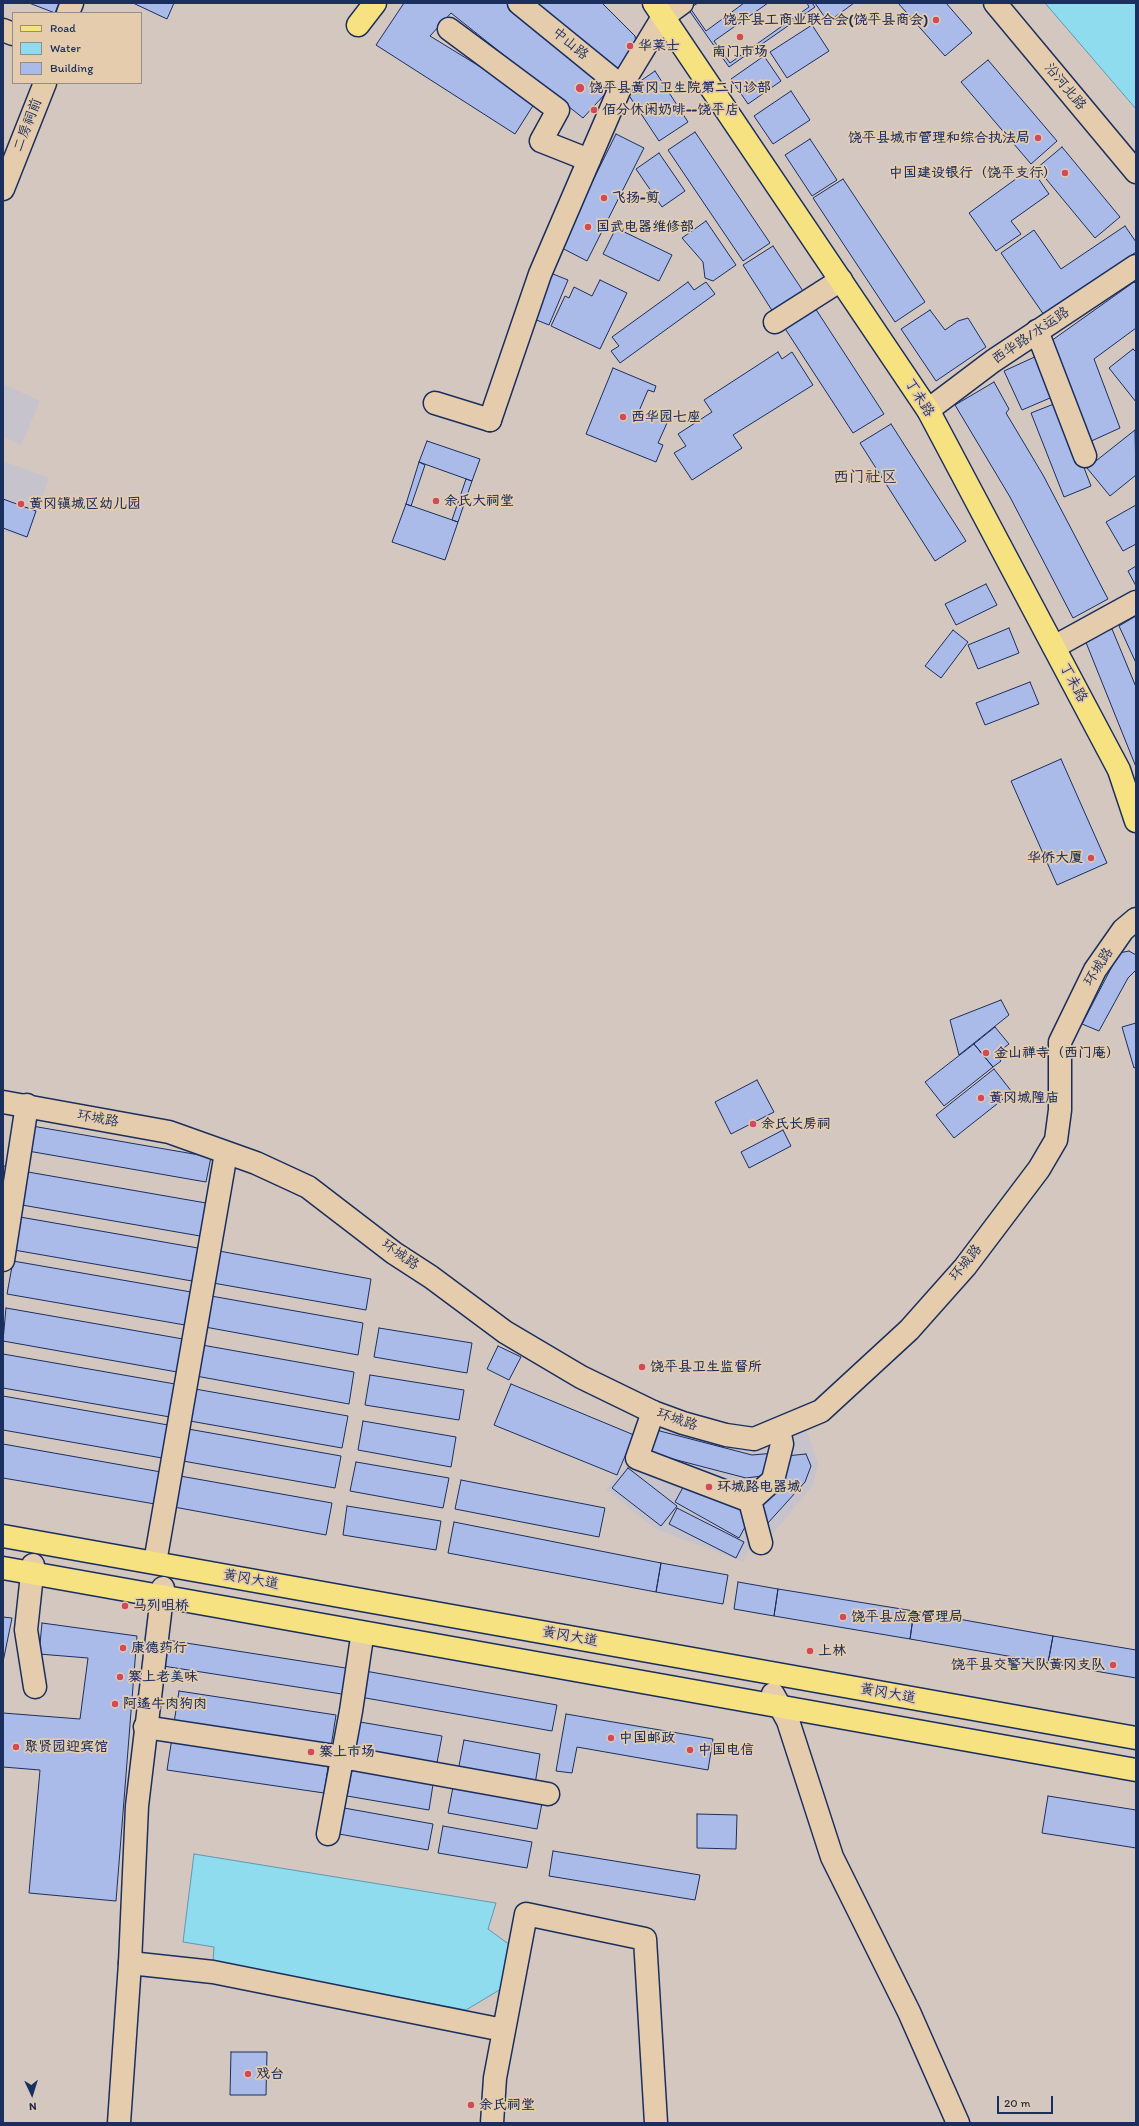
<!DOCTYPE html>
<html>
<head>
<meta charset="utf-8">
<style>
  body { margin:0 }
  #map { position:relative; width:1139px; height:2126px; overflow:hidden; background:#d3c7bf; font-family:Itim,sans-serif }
  canvas { display:block }
  .frame { position:absolute; inset:0; border:4px solid #1b2f5e; pointer-events:none }
  .legend { position:absolute; left:12px; top:12px; width:130px; height:72px; box-sizing:border-box; background:#e5ccad; border:1px solid #948d8d; margin:0; padding:5px 7px; list-style:none; font-size:12px; color:#1b2f5e }
  .legend li { display:flex; align-items:center; gap:8px; height:20px }
  .legend b { width:20px; border:1px solid #948d8d }
  .north { position:absolute; left:12px; top:2074px; width:40px; height:40px; -webkit-text-stroke:3px #e5ccad; paint-order:stroke; rotate:176deg; font-size:11px; font-weight:700; line-height:16px; text-align:center; color:#1b2f5e }
  .north::after { content:''; display:block; margin:auto; width:14px; height:18px; background:#1b2f5e; clip-path:polygon(50% 0,100% 100%,50% 72%,0 100%) }
  .scale { position:absolute; left:997px; top:2096px; width:56px; height:18px; box-sizing:border-box; border:2px solid #1b2f5e; border-top:0; padding-left:5px; font-size:12px; line-height:14px; white-space:nowrap; color:#1b2f5e; -webkit-text-stroke:3px #e5ccad; paint-order:stroke }
</style>
</head>
<body>
<div id="map">
<canvas width="1139" height="2126"></canvas>
<div class="frame"></div>
<ul class="legend">
<li><b style="height:5px;background:#f7e281"></b>Road</li>
<li><b style="height:11px;background:#8edced"></b>Water</li>
<li><b style="height:11px;background:#aabbea"></b>Building</li>
</ul>
<div class="north">N</div>
<div class="scale">20 m</div>
</div>
<script>
const ctx = document.querySelector('canvas').getContext('2d');
ctx.lineJoin = 'round';
function fill(path, color) {
  ctx.fillStyle = color;
  ctx.fill(path, 'evenodd');
}
function toPath(rows) {
  const path = new Path2D();
  for (const r of rows) {
    path.moveTo(r[0], r[1]);
    for (let i = 2; i < r.length; i += 2) path.lineTo(r[i], r[i + 1]);
  }
  return path;
}
function trace(path, color, width, dash) {
  ctx.strokeStyle = color;
  ctx.lineWidth = width;
  ctx.lineCap = dash ? 'butt' : 'round';
  ctx.setLineDash(dash || []);
  ctx.stroke(path);
}
function write(font, color, halo, rows, align = 'center') {
  ctx.font = font + ' Itim,"LXGW WenKai TC",sans-serif';
  ctx.lineWidth = 3.5;
  ctx.setLineDash([]);
  ctx.textBaseline = 'middle';
  ctx.strokeStyle = halo;
  ctx.fillStyle = color;
  for (const [text, x, y, turn = 0] of rows) {
    ctx.save();
    ctx.translate(x, y);
    ctx.rotate((+turn || 0) * Math.PI / 180);
    ctx.textAlign = isNaN(turn) ? turn : align;
    if (halo) ctx.strokeText(text, 0, 0);
    ctx.fillText(text, 0, 0);
    ctx.restore();
  }
}
fill(toPath([
  [3,384,40,401,21,445,3,436],
  [3,461,49,478,27,539,3,531],
  [647,1409,726,1435,803,1420,818,1463,813,1485,771,1536,748,1552,743,1562,656,1529,606,1489,631,1458]
]), '#c7c3cc');
const water = toPath([
  [1045,3,1136,3,1136,109,1045,3],
  [194,1854,496,1903,488,1929,510,1945,501,1989,466,2010,213,1962,214,1947,183,1942,194,1854]
]);
fill(water, '#8edced');
trace(water, '#6097b4', 1);
const building = toPath([
  [29,3,59,3,55,13,29,3],
  [133,3,174,3,167,19,133,3],
  [404,3,508,3,605,82,606,93,583,118,451,13,430,36,536,101,515,134,376,45,404,3],
  [536,3,602,3,635,36,636,42,618,72,536,3],
  [691,3,812,3,815,7,729,67,686,6,691,3],
  [698,3,744,3,706,31,690,8,698,3],
  [768,3,807,3,809,7,730,63,714,41,768,3],
  [815,3,854,3,828,22,815,3],
  [898,3,946,3,972,33,945,56,898,3],
  [812,25,829,51,787,78,770,52,812,25],
  [764,56,781,81,748,104,731,79,764,56],
  [988,60,1057,141,1031,164,961,82,988,60],
  [655,71,688,122,659,141,626,91,655,71],
  [791,91,810,120,773,144,754,116,791,91],
  [695,132,770,243,743,261,668,150,695,132],
  [616,134,644,148,587,261,560,247,616,134],
  [810,139,837,180,812,196,785,155,810,139],
  [1062,147,1120,217,1095,238,1037,168,1062,147],
  [659,153,685,191,662,207,636,169,659,153],
  [1031,168,1049,194,1011,221,1021,234,996,251,969,213,1031,168],
  [843,179,925,302,895,322,813,198,843,179],
  [706,221,736,265,713,281,705,278,703,262,682,238,706,221],
  [1125,226,1136,242,1136,252,1044,315,1001,253,1034,230,1061,269,1125,226],
  [616,228,672,255,659,281,603,254,616,228],
  [773,246,803,291,773,312,743,265,773,246],
  [548,272,568,280,549,325,529,317,548,272],
  [600,280,627,293,600,349,551,326,565,296,569,298,574,287,592,296,600,280],
  [688,282,694,290,706,282,715,294,620,363,611,351,619,346,612,337,688,282],
  [1134,282,1136,284,1136,328,1094,359,1120,428,1087,443,1051,341,1134,282],
  [815,308,884,414,853,433,784,327,815,308],
  [930,310,945,330,958,321,968,318,986,347,936,381,901,329,930,310],
  [1133,349,1136,352,1136,402,1109,368,1133,349],
  [778,352,782,359,792,352,813,385,733,435,742,448,692,480,674,453,686,446,678,434,712,412,704,400,778,352],
  [1039,355,1057,395,1022,410,1004,371,1039,355],
  [613,368,656,386,654,392,648,390,639,411,667,423,658,443,663,445,656,462,586,434,613,368],
  [994,382,1009,409,1006,413,1043,475,1108,599,1073,618,1010,497,955,405,994,382],
  [1059,402,1091,486,1064,497,1031,413,1059,402],
  [891,424,966,541,935,561,860,443,891,424],
  [1135,430,1136,475,1110,496,1087,468,1135,430],
  [427,441,480,459,472,481,419,462,427,441],
  [419,462,425,465,411,506,406,504,419,462],
  [466,479,472,481,458,522,452,520,466,479],
  [3,499,36,511,27,537,3,528,3,499],
  [406,504,458,522,445,560,392,542,406,504],
  [1136,505,1136,544,1123,551,1106,522,1136,505],
  [1136,566,1136,586,1128,571,1136,566],
  [986,584,997,605,956,625,945,604,986,584],
  [1136,616,1136,663,1119,626,1136,616],
  [1009,628,1019,653,978,669,968,645,1009,628],
  [1112,629,1136,687,1136,767,1085,640,1112,629],
  [953,630,968,642,941,678,925,666,953,630],
  [1030,682,1039,704,985,725,976,703,1030,682],
  [1061,759,1107,863,1057,885,1011,781,1061,759],
  [1129,951,1136,955,1136,970,1128,978,1099,1031,1082,1024,1119,953,1129,951],
  [1001,1000,1009,1015,959,1055,950,1020,1001,1000],
  [1136,1023,1136,1067,1134,1068,1122,1027,1136,1023],
  [995,1027,1009,1044,996,1054,1001,1061,993,1067,974,1044,995,1027],
  [974,1044,993,1067,944,1106,925,1082,974,1044],
  [994,1069,1012,1092,954,1138,936,1115,994,1069],
  [757,1080,774,1112,731,1134,715,1102,757,1080],
  [32,1126,211,1157,206,1182,28,1151,32,1126],
  [783,1130,791,1146,749,1168,741,1152,783,1130],
  [3,1166,11,1167,3,1200,3,1166],
  [28,1172,206,1203,200,1236,22,1205,28,1172],
  [20,1217,198,1248,192,1281,14,1250,20,1217],
  [219,1251,371,1279,366,1310,213,1283,219,1251],
  [13,1261,191,1292,185,1325,7,1294,13,1261],
  [211,1296,363,1323,358,1355,205,1327,211,1296],
  [6,1308,183,1339,177,1372,3,1341,6,1308],
  [379,1328,472,1343,467,1373,374,1357,379,1328],
  [202,1345,354,1372,349,1404,196,1376,202,1345],
  [498,1346,521,1357,509,1380,487,1369,498,1346],
  [3,1354,175,1384,170,1417,3,1388,3,1354],
  [370,1375,464,1390,459,1420,365,1405,370,1375],
  [511,1384,634,1435,617,1475,494,1425,511,1384],
  [195,1389,348,1416,342,1448,190,1421,195,1389],
  [3,1396,168,1425,162,1458,3,1430,3,1396],
  [363,1421,456,1437,451,1467,358,1450,363,1421],
  [188,1429,341,1456,335,1488,183,1461,188,1429],
  [656,1430,752,1455,775,1453,770,1475,746,1478,650,1453,656,1430],
  [3,1444,161,1472,155,1504,3,1478,3,1444],
  [806,1454,811,1466,805,1482,767,1524,756,1508,786,1456,806,1454],
  [356,1462,449,1478,443,1508,350,1491,356,1462],
  [628,1468,677,1506,661,1526,612,1488,628,1468],
  [180,1476,332,1503,326,1535,174,1507,180,1476],
  [461,1480,605,1508,599,1537,455,1509,461,1480],
  [687,1480,751,1516,739,1538,675,1502,687,1480],
  [347,1506,441,1521,436,1550,343,1535,347,1506],
  [677,1508,744,1542,736,1558,669,1524,677,1508],
  [454,1522,661,1563,656,1592,448,1553,454,1522],
  [661,1563,728,1575,723,1604,656,1592,661,1563],
  [738,1582,778,1589,774,1616,734,1609,738,1582],
  [778,1589,914,1611,910,1639,774,1616,778,1589],
  [914,1611,1053,1636,1048,1663,910,1639,914,1611],
  [3,1617,12,1618,3,1662,3,1617],
  [42,1623,137,1636,116,1901,29,1893,40,1770,3,1767,3,1713,80,1719,88,1658,39,1654,42,1623],
  [1053,1636,1136,1650,1136,1678,1048,1663,1053,1636],
  [167,1640,352,1669,348,1695,163,1666,167,1640],
  [365,1671,557,1705,552,1731,360,1697,365,1671],
  [179,1691,336,1715,331,1747,174,1723,179,1691],
  [566,1714,713,1739,708,1770,577,1747,572,1773,556,1771,566,1714],
  [360,1722,442,1736,436,1768,355,1754,360,1722],
  [172,1738,329,1761,324,1793,167,1770,172,1738],
  [464,1740,540,1754,535,1784,458,1771,464,1740],
  [353,1764,434,1778,429,1810,347,1796,353,1764],
  [453,1787,542,1803,537,1829,448,1813,453,1787],
  [1048,1796,1136,1810,1136,1848,1042,1833,1048,1796],
  [344,1808,433,1824,428,1850,339,1834,344,1808],
  [697,1814,737,1815,736,1849,697,1848,697,1814],
  [443,1826,532,1842,527,1868,438,1853,443,1826],
  [553,1851,700,1875,695,1900,549,1876,553,1851],
  [231,2052,267,2052,266,2095,230,2095,231,2052]
]);
fill(building, '#aabbea');
trace(building, '#1b2f5e', 1);
const minor = toPath([
  [68,13,72,3],
  [663,17,682,3],
  [449,29,558,110,541,141,589,160],
  [3,30,13,34],
  [3,189,45,83],
  [775,322,841,280],
  [1037,331,1085,456],
  [435,403,490,420],
  [1054,647,1136,602],
  [3,1260,27,1105],
  [653,1412,637,1458,750,1501,761,1543],
  [750,1501,773,1480,782,1444,779,1430],
  [157,1551,226,1153],
  [33,1565,26,1630,35,1687],
  [773,1694,788,1721,832,1857,909,2012,958,2123],
  [145,1727,342,1757,548,1794],
  [328,1834,351,1711,361,1644],
  [119,2123,130,1963,213,1972,503,2030],
  [492,2123,495,2078,526,1914,645,1939,656,2123]
]);
const tertiary = toPath([
  [519,3,621,86],
  [995,3,1136,172],
  [490,420,540,274,589,160,621,86,663,17],
  [130,1963,137,1806,163,1588]
]);
const secondary = toPath([
  [928,410,993,361,1136,266],
  [3,1102,169,1132,256,1163,308,1187,394,1253,431,1277,505,1332,581,1377,653,1412,683,1423,726,1435,754,1439,821,1411,909,1330,965,1267,1039,1169,1056,1140,1060,1110,1060,1042,1095,970,1123,930,1136,919]
]);
const primary = toPath([
  [654,3,928,410,1119,770,1136,821],
  [358,25,375,3],
  [3,1536,1136,1738],
  [3,1568,1136,1770]
]);
trace(minor, '#1b2f5e', 25);
trace(tertiary, '#1b2f5e', 25);
trace(secondary, '#1b2f5e', 25);
trace(primary, '#1b2f5e', 25);
trace(minor, '#e5ccad', 22);
trace(tertiary, '#e5ccad', 22);
trace(secondary, '#e5ccad', 22);
trace(primary, '#f7e281', 22);
for (const [x, y, r, color] of [
  [936,20,4,"#d1495b"],
  [740,37,4,"#d1495b"],
  [630,46,4,"#d1495b"],
  [580,88,5,"#d1495b"],
  [594,110,4,"#d1495b"],
  [1038,138,4,"#d1495b"],
  [1065,173,4,"#d1495b"],
  [604,198,4,"#d1495b"],
  [588,227,4,"#d1495b"],
  [623,417,4,"#d1495b"],
  [436,501,4,"#d1495b"],
  [21,504,4,"#d1495b"],
  [1091,858,4,"#d1495b"],
  [986,1053,4,"#d1495b"],
  [981,1098,4,"#d1495b"],
  [753,1124,4,"#d1495b"],
  [642,1367,4,"#d1495b"],
  [709,1487,4,"#d1495b"],
  [125,1606,4,"#d1495b"],
  [843,1617,4,"#d1495b"],
  [123,1648,4,"#d1495b"],
  [810,1651,4,"#d1495b"],
  [1113,1665,4,"#d1495b"],
  [120,1677,4,"#d1495b"],
  [115,1704,4,"#d1495b"],
  [611,1738,4,"#d1495b"],
  [16,1747,4,"#d1495b"],
  [690,1750,4,"#d1495b"],
  [311,1752,4,"#d1495b"],
  [248,2074,4,"#d1495b"],
  [471,2105,4,"#d1495b"]
]) {
  const dot = new Path2D();
  dot.arc(x, y, r, 0, 2 * Math.PI);
  ctx.fillStyle = color;
  ctx.fill(dot);
  trace(dot, '#e5ccad', 1.5);
}
write('bold 14px', '#1b2f5e', '#e5ccad', [
  ["饶平县工商业联合会(饶平县商会)",928,20,"right"],
  ["华莱士",638,46],
  ["南门市场",740,52,"center"],
  ["饶平县黄冈卫生院第二门诊部",589,88],
  ["佰分休闲奶啡--饶平店",602,110],
  ["饶平县城市管理和综合执法局",1030,138,"right"],
  ["中国建设银行（饶平支行）",1057,173,"right"],
  ["飞扬-剪",612,198],
  ["国武电器维修部",596,227],
  ["西华园七座",631,417],
  ["余氏大祠堂",444,501],
  ["黄冈镇城区幼儿园",29,504],
  ["华侨大厦",1083,858,"right"],
  ["金山禅寺（西门庵）",994,1053],
  ["黄冈城隍庙",989,1098],
  ["余氏长房祠",761,1124],
  ["饶平县卫生监督所",650,1367],
  ["环城路电器城",717,1487],
  ["马列咀桥",133,1606],
  ["饶平县应急管理局",851,1617],
  ["康德药行",131,1648],
  ["上林",818,1651],
  ["饶平县交警大队黄冈支队",1105,1665,"right"],
  ["寨上老美味",128,1677],
  ["阿遥牛肉狗肉",123,1704],
  ["中国邮政",619,1738],
  ["聚贤园迎宾馆",24,1747],
  ["中国电信",698,1750],
  ["寨上市场",319,1752],
  ["戏台",256,2074],
  ["余氏祠堂",479,2105]
], 'left');
write('14px', '#1b2f5e', '#e5ccad', [
  ["中山路",570,44,39],
  ["沿河北路",1065,87,50],
  ["二房祠前",28,125,-69],
  ["西华路/水运路",1031,336,-34],
  ["丁未路",919,398,58],
  ["丁未路",1073,683,62],
  ["环城路",1099,967,-58],
  ["环城路",98,1119,10],
  ["环城路",400,1255,35],
  ["环城路",966,1263,-51],
  ["环城路",677,1420,19],
  ["黄冈大道",251,1580,10],
  ["黄冈大道",570,1637,10],
  ["黄冈大道",888,1694,10]
]);
write('16px', '#1b2f5e', '#e5ccad', [
  ["西门社区",865,478]
]);
</script>
</body>
</html>
